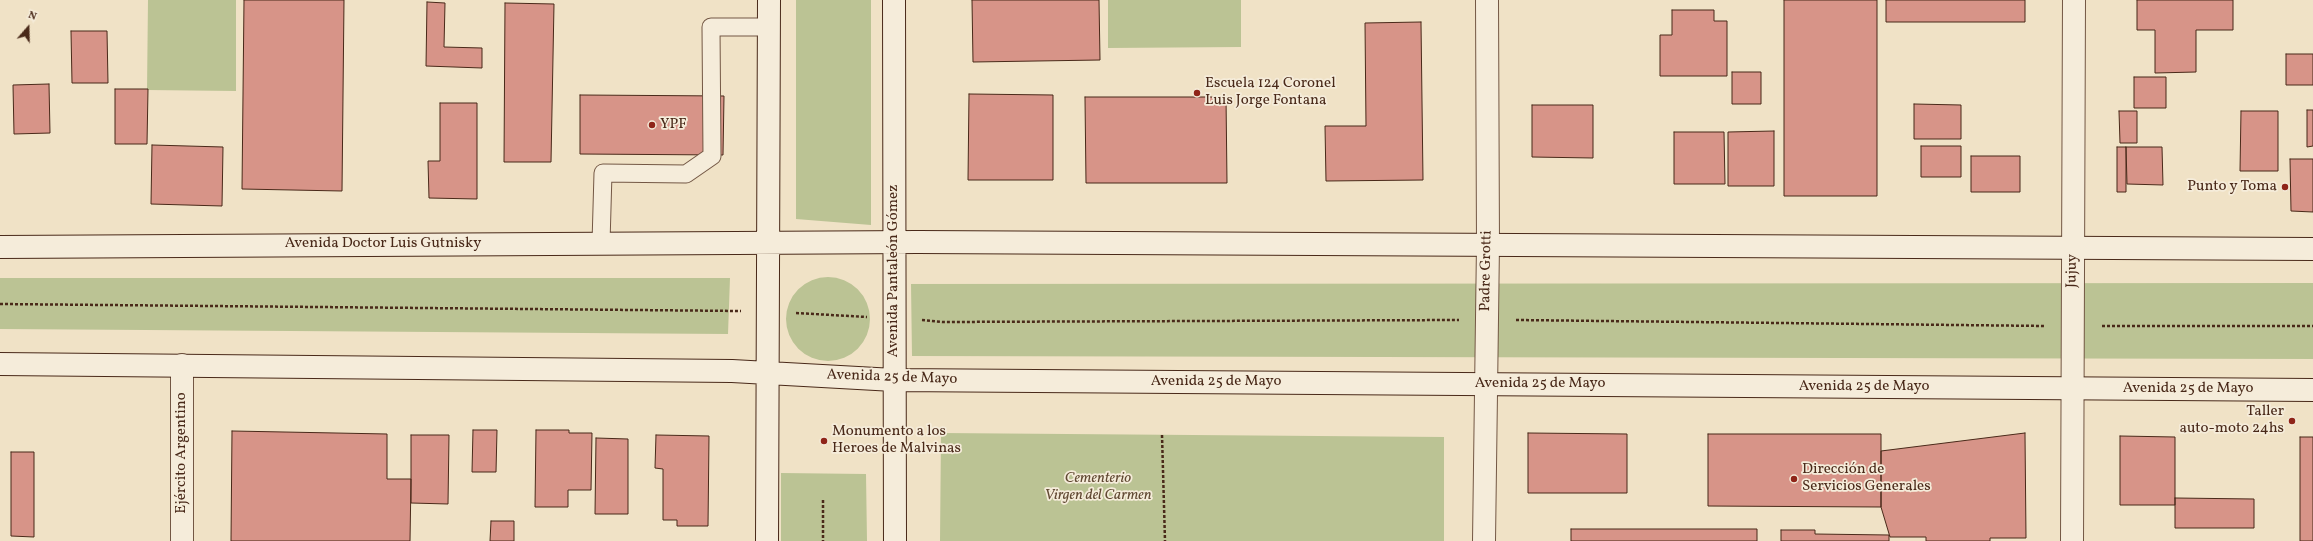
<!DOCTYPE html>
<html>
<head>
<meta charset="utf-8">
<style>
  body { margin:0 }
  #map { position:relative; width:2313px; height:541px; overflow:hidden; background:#f0e2c6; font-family:Vollkorn,serif }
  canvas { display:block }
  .north { position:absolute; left:8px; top:8px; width:40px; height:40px; -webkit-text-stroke:3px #f5ecda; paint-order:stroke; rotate:20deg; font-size:11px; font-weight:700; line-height:16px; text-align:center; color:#492919 }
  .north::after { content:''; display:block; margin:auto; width:14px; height:18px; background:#492919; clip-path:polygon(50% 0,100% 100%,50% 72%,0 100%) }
</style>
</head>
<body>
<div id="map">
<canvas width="2313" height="541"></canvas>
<div class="north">N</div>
</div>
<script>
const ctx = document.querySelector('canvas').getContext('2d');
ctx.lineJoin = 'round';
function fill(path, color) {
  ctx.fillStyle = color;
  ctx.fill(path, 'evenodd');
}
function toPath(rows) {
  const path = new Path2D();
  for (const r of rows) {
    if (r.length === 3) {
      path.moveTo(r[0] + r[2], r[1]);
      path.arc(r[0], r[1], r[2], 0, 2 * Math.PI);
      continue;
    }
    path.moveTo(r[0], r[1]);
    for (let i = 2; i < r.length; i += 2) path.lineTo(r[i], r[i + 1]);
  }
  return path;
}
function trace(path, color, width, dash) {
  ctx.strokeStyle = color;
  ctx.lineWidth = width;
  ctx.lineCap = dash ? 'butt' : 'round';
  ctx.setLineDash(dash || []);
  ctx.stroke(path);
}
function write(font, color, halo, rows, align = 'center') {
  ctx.font = font + ' Vollkorn,serif';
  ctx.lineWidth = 3.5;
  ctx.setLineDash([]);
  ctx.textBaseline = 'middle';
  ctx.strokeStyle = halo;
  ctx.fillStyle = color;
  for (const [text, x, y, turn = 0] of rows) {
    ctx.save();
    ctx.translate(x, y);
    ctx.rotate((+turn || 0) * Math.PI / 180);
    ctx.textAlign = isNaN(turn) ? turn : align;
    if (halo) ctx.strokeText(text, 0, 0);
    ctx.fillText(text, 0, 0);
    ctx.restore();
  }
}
fill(toPath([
  [148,0,236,0,236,91,147,90],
  [796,0,871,0,871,225,796,219],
  [1108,0,1241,0,1241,47,1108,48],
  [828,319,42],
  [0,278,730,278,728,334,0,329],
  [2313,283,2313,359,912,356,911,284],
  [941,433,1444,437,1444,541,940,541],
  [781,473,866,474,867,541,781,541]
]), '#bbc394');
const building = toPath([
  [244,0,344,0,342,191,242,189,244,0],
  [972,0,1099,0,1100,60,973,62,972,0],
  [1784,0,1877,0,1877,196,1784,196,1784,0],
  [1886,0,2025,0,2025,22,1886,22,1886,0],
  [2137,0,2233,0,2233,30,2196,30,2196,72,2155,73,2155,30,2137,30,2137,0],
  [427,2,445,3,444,47,482,48,482,68,426,66,427,2],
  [505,3,554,4,551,162,504,162,505,3],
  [1672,10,1714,10,1714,21,1727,21,1727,76,1660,76,1660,35,1672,35,1672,10],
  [1421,22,1423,180,1326,181,1325,126,1366,126,1365,23,1421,22],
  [71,31,107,31,108,83,72,83,71,31],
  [2286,54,2313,54,2313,85,2286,85,2286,54],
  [1732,72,1761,72,1761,104,1732,104,1732,72],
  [2134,77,2166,77,2166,108,2134,108,2134,77],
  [49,84,50,133,14,134,13,85,49,84],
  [115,89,148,89,147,144,115,144,115,89],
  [969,94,1053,95,1053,180,968,180,969,94],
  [580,95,724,96,723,155,580,154,580,95],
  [1085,97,1226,97,1227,183,1086,183,1085,97],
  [440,103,477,103,477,199,429,198,428,161,440,161,440,103],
  [1914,104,1961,105,1961,139,1914,139,1914,104],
  [1532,105,1593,105,1593,158,1532,157,1532,105],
  [2307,110,2313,110,2313,146,2307,147,2307,110],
  [2119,111,2137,111,2137,143,2120,143,2119,111],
  [2241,111,2278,111,2278,171,2240,171,2241,111],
  [1774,131,1774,186,1728,186,1728,132,1774,131],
  [1674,132,1724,132,1725,184,1674,184,1674,132],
  [152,145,223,147,222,206,151,204,152,145],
  [1921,146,1961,146,1961,177,1921,177,1921,146],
  [2117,147,2126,147,2126,192,2117,192,2117,147],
  [2126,147,2162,147,2163,185,2127,184,2126,147],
  [1971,156,2020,156,2020,192,1971,192,1971,156],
  [2290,159,2313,159,2313,212,2291,211,2290,159],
  [473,430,497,430,496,472,472,472,473,430],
  [536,430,569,430,569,433,592,433,591,490,568,490,568,507,535,507,536,430],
  [232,431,387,434,387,479,411,479,410,541,231,541,232,431],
  [1528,433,1627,434,1627,493,1528,493,1528,433],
  [2025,433,2026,538,1990,538,1990,541,1926,541,1926,537,1890,537,1881,507,1881,451,2025,433],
  [1708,434,1881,434,1881,507,1708,506,1708,434],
  [411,435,449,435,448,504,411,503,411,435],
  [656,435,709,436,708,526,677,526,677,520,663,520,663,469,655,468,656,435],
  [2120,436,2175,437,2175,505,2120,505,2120,436],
  [2300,437,2313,437,2313,541,2300,541,2300,437],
  [596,438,628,439,628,514,595,514,596,438],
  [11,452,34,452,34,537,11,536,11,452],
  [2175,498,2254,499,2254,528,2175,528,2175,498],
  [491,521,514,521,514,541,490,541,491,521],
  [1571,529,1757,529,1757,541,1571,541,1571,529],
  [1781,530,1815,530,1815,534,1889,535,1889,541,1781,541,1781,530]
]);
fill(building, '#d79488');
trace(building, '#492919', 1);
const lane = toPath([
  [601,243,603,173,686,174,712,156,711,27,769,27]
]);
const street = toPath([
  [182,541,182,365],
  [1484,541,1488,244,1487,0],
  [2072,541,2074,0]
]);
const secondary = toPath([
  [894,0,895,541],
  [0,247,918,242,2313,249],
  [0,364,732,371,894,380,2313,390],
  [767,541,769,0]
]);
trace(lane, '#735744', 19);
trace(street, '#735744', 24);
trace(secondary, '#492919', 24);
trace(toPath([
  [0,304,741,311],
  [796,313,867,317],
  [922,320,943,322,1459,320],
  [1516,320,2045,326],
  [2102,326,2313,326],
  [1162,435,1165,541],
  [823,500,823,541]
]), '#492919', 2.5, [3, 2]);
trace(lane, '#f5ecda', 17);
trace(street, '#f5ecda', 22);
trace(secondary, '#f5ecda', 22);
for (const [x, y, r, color] of [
  [1197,93,4,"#8f2418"],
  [652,125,4,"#8f2418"],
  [2285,187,4,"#8f2418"],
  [2292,421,4,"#8f2418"],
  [824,441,4,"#8f2418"],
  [1794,479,4,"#8f2418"]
]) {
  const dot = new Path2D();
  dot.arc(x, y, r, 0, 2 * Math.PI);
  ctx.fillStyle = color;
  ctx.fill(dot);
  trace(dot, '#f5ecda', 1.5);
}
write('15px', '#492919', '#f5ecda', [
  ["Escuela 124 Coronel",1205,84],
  ["Luis Jorge Fontana",1205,101],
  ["YPF",660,125],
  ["Punto y Toma",2277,187,"right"],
  ["Taller",2284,412,"right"],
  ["auto-moto 24hs",2284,429,"right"],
  ["Monumento a los",832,432],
  ["Heroes de Malvinas",832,449],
  ["Dirección de",1802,470],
  ["Servicios Generales",1802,487]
], 'left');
write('15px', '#492919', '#f5ecda', [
  ["Avenida Doctor Luis Gutnisky",383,244],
  ["Avenida Pantaleón Gómez",894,271,-90],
  ["Padre Grotti",1487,271,-89],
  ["Jujuy",2073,271,-89],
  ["Avenida 25 de Mayo",892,378,2],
  ["Avenida 25 de Mayo",1216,382],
  ["Avenida 25 de Mayo",1540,384],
  ["Avenida 25 de Mayo",1864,387],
  ["Avenida 25 de Mayo",2188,389],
  ["Ejército Argentino",182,453,-90]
]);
write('italic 15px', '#604832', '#f5ecda', [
  ["Cementerio",1098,479],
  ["Virgen del Carmen",1098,496]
]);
</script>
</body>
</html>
